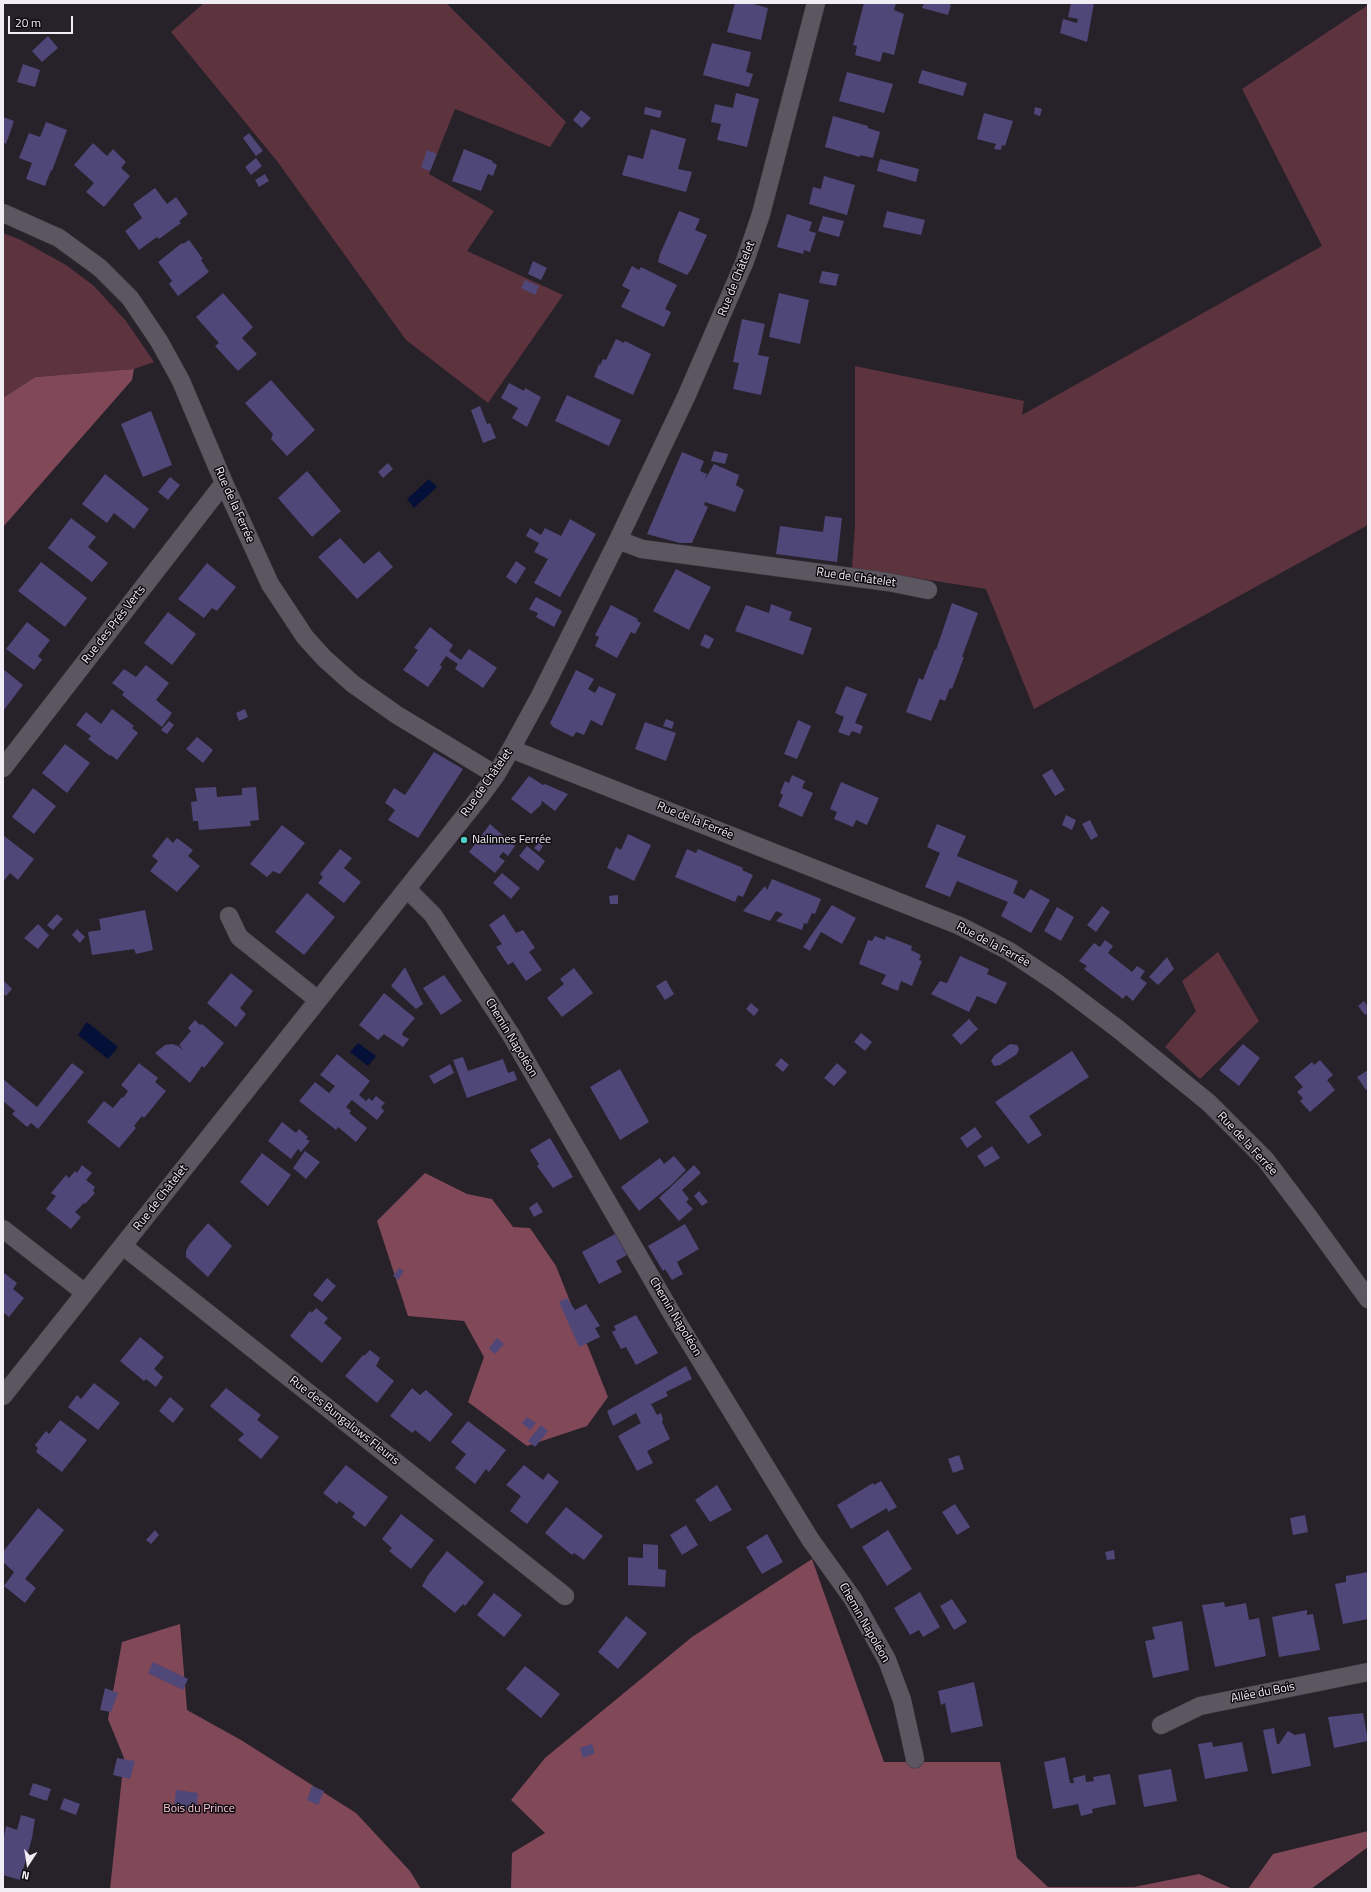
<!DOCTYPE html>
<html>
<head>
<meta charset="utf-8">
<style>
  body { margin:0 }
  #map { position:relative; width:1371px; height:1892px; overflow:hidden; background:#27212a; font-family:"Titillium Web",sans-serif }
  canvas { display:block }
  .frame { position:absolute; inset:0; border:4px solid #f1edf4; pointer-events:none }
  .north { position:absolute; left:8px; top:1844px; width:40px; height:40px; -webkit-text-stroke:3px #0e0c10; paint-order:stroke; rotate:192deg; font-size:11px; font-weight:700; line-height:16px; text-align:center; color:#f1edf4 }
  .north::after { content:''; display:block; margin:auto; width:14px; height:18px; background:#f1edf4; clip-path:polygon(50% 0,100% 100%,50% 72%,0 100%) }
  .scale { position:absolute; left:8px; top:16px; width:65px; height:18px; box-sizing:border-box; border:2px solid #f1edf4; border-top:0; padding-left:5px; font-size:12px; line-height:14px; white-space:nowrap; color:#f1edf4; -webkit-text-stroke:3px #0e0c10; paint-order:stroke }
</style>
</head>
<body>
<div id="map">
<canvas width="1371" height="1892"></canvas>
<div class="frame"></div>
<div class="north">N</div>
<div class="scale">20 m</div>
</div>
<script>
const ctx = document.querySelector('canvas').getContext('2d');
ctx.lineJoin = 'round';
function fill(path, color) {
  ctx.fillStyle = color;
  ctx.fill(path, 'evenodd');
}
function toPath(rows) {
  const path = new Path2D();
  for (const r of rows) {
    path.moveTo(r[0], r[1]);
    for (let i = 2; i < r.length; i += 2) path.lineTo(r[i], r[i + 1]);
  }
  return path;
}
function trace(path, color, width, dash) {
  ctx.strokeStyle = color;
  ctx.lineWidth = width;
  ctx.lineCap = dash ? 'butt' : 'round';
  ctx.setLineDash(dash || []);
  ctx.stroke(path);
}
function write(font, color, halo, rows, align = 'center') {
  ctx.font = font + ' "Titillium Web",sans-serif';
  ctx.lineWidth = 3;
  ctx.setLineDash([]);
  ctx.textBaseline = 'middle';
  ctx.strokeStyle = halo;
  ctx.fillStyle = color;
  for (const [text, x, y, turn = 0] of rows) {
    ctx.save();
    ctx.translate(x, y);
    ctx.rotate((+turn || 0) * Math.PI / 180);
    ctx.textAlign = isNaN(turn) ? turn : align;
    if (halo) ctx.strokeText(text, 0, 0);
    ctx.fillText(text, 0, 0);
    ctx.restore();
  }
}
fill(toPath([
  [204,3,446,3,566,122,550,147,455,109,429,174,494,211,467,251,563,295,488,403,406,340,277,161,171,32],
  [1368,5,1368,525,1034,709,986,589,852,568,855,526,855,366,1024,401,1022,415,1322,246,1242,89],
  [3,233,21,240,66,265,94,286,126,321,154,362,134,369,35,377,3,398],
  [1218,952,1259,1021,1200,1079,1165,1047,1196,1011,1182,981]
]), '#5d333e');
fill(toPath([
  [134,369,132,380,3,527,3,398,35,377],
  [425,1173,467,1194,492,1199,513,1227,530,1228,556,1266,608,1397,587,1426,527,1446,468,1402,484,1357,464,1321,408,1316,377,1221],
  [812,1559,884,1762,1000,1762,1017,1858,1048,1887,1134,1887,1199,1874,1233,1889,511,1889,512,1853,545,1833,511,1800,545,1758,692,1637],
  [180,1624,187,1710,241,1740,356,1813,410,1871,421,1889,110,1889,124,1758,108,1719,122,1642],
  [1368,1831,1368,1847,1311,1889,1248,1889,1273,1854]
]), '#814858');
fill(toPath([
  [429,479,437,487,414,508,407,499],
  [87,1022,118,1047,108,1059,78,1035],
  [358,1043,376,1056,368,1066,350,1052]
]), '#041038');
fill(toPath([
  [735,3,750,3,768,8,761,40,727,32],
  [864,3,896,3,894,10,904,14,894,55,883,52,880,62,855,55,857,46,853,45],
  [924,3,947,3,951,5,948,15,922,8],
  [1071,3,1094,3,1087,42,1060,33,1063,19,1077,23,1078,19,1068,17],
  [48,36,58,48,42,62,32,51],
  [712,43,751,52,746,72,753,74,749,87,703,75],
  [23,64,40,70,35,87,17,82],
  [922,70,967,83,963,96,918,83],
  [847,72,893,84,884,113,839,101],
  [736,93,759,99,747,147,717,140,721,124,711,122,715,104,733,108],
  [645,107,662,111,660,118,644,114],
  [1035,107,1042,109,1040,116,1034,114],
  [581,110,591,118,582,128,573,120],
  [984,113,1013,121,1005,146,1002,145,1001,150,994,149,996,144,977,139],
  [833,116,868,126,868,128,880,132,873,158,860,155,860,157,825,147],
  [3,117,14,121,6,144,3,142],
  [46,122,67,130,52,171,51,170,45,186,26,179,32,163,19,158,29,133,40,137],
  [651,129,686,139,678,169,692,172,686,192,622,175,628,155,643,159],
  [249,133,263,151,256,156,243,138],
  [93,143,107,156,113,149,126,162,121,168,130,176,104,207,86,192,94,183,74,165],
  [464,149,493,161,492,162,497,165,493,176,488,174,481,191,452,181],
  [427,150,437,154,430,171,421,168],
  [256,158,262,166,251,175,245,167],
  [880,159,919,169,916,182,877,171],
  [265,174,269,181,259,187,255,180],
  [824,176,855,185,847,215,809,204,813,187,821,189],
  [155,188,167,204,176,197,188,214,179,221,181,223,159,239,157,237,139,250,125,231,142,218,133,204],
  [679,211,700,219,695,230,707,235,692,268,687,275,658,262,660,254],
  [887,211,925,220,921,235,883,227],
  [787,214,812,222,809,231,816,233,810,252,804,250,803,254,777,247],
  [823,216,844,221,839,237,818,231],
  [189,240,203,259,201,260,209,272,178,296,169,284,172,281,158,262,182,243,183,244],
  [533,261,547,268,541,280,528,274],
  [632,266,639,270,641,267,677,285,665,309,671,312,664,327,621,307,630,290,622,286],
  [822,271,839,274,836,286,819,283],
  [525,280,539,286,535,295,521,288],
  [223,293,253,327,242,338,257,354,238,371,215,346,219,343,196,317],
  [779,293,809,300,800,344,769,337],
  [742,319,765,324,758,355,769,357,761,395,733,389,739,363,733,362],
  [616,339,624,343,625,341,651,354,633,395,594,377,599,364,600,365,603,359,606,360],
  [271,380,315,430,287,456,271,439,273,434,245,403],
  [509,383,524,391,525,388,541,397,527,427,512,418,518,408,501,398],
  [567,395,621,420,609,446,555,421],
  [480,406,487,424,490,423,496,438,483,443,471,410],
  [151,411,172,465,143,477,121,424],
  [714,451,728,454,725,464,711,461],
  [682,452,704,461,700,471,707,474,704,481,714,464,739,475,736,485,744,490,735,512,705,502,704,505,708,507,692,543,680,543,647,534],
  [388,463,393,469,383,478,378,472],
  [307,471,341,511,312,537,278,498],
  [105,474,149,509,134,529,114,513,107,523,82,504],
  [170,477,180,485,168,500,158,492],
  [825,516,842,518,837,562,776,554,780,526,823,532],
  [71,518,96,537,88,547,108,563,92,582,48,548],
  [570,519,596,534,560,597,534,583,548,559,534,552,539,543,526,536,530,528,541,535,545,528,561,536],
  [340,538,364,564,379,551,393,567,357,599,318,557],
  [516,561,526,568,516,584,506,577],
  [41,562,87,598,65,627,18,591],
  [207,563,236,587,217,611,212,608,204,618,178,599],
  [676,569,711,587,689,630,653,611],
  [536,597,562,611,554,627,536,617,538,613,529,609],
  [952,603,978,613,962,657,964,657,952,689,950,688,945,701,940,699,931,721,906,712,919,678,923,680,935,649,936,650],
  [771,604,792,612,789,620,812,628,803,655,735,631,746,605,769,613],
  [611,605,638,619,637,621,641,623,635,634,631,632,617,658,595,646,599,637,595,635],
  [168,612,196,634,172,665,144,643],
  [27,622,50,640,38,656,42,660,34,670,6,649],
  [430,627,453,645,449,651,461,660,469,649,497,668,483,688,455,669,458,664,446,656,440,665,442,667,428,687,403,670,418,650,414,648],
  [705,634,714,639,709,649,700,645],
  [146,665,169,683,156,700,172,713,162,727,122,695,124,692,112,683,124,669,136,677],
  [3,669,23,685,3,711],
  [576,670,594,679,588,689,595,693,599,686,616,694,602,726,591,720,584,735,576,732,573,737,553,727,550,723],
  [846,686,867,694,855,723,863,726,860,734,852,731,849,736,838,732,844,717,835,713],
  [112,709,134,726,132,728,138,733,117,760,111,755,110,756,88,739,91,736,76,725,86,712,101,724],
  [245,709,248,717,239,721,236,713],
  [666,719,674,722,672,729,663,726],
  [798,720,811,726,797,759,784,754],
  [169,721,174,725,167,734,161,730],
  [645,722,676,733,666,761,635,749],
  [197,737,213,750,203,763,186,749],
  [65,744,90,763,67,793,42,773],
  [434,752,463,769,418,838,388,820,395,810,385,803,394,788,405,795],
  [1052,769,1065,790,1055,796,1042,775],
  [792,775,805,781,802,788,813,793,802,817,778,806,783,795,780,793,785,781,789,783],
  [529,776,543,785,545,784,568,794,555,811,542,801,541,805,531,814,511,799],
  [841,782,879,798,867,825,856,820,853,827,834,819,837,812,830,809],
  [216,787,217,797,242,795,242,788,256,787,259,820,250,821,251,826,199,830,198,821,193,821,191,802,197,801,195,788],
  [33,788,56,806,34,834,12,817],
  [1066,815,1076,820,1072,830,1062,825],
  [1090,820,1098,836,1091,840,1082,824],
  [490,824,515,846,508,856,503,852,499,857,505,861,495,873,469,852],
  [937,824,966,836,957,856,1018,881,1013,893,1024,899,1030,889,1050,900,1031,933,1001,916,1008,902,957,881,950,897,925,887,940,853,927,847],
  [282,825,305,843,280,874,273,871,267,877,250,864],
  [628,834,651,845,634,881,607,868,616,847,621,850],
  [4,836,34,859,18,880,10,873,3,882],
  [167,837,173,843,177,838,193,850,188,856,200,866,177,892,150,871,158,861,152,856],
  [539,842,543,846,539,852,534,848],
  [527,846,545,861,538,871,519,856],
  [340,849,352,858,344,868,361,882,344,903,318,883,323,877,320,874],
  [687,849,696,853,698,849,743,868,742,870,753,875,743,897,738,895,735,902,675,877],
  [502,873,520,888,511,899,493,883],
  [772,879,821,899,815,914,812,913,807,924,804,923,802,930,776,921,783,914,776,911,770,921,743,911,765,886,767,890],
  [307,893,335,917,304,955,275,932],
  [618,895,618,904,610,904,609,896],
  [832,905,856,918,842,944,821,932,810,951,803,947],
  [1102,906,1110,912,1096,932,1087,925],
  [1057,907,1074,917,1061,941,1044,931],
  [145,910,153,950,136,954,134,949,92,955,88,932,101,930,99,919],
  [57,914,63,919,53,930,47,925],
  [504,914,516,933,523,930,535,948,529,952,542,970,526,981,513,962,508,965,496,947,502,944,489,925],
  [38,924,49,935,38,949,24,938],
  [77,929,85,937,80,943,72,935],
  [875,936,885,940,886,936,912,946,911,950,921,955,919,960,922,961,912,986,901,981,898,991,881,984,886,975,859,964,868,940,872,941],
  [1105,940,1113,946,1108,953,1132,972,1137,966,1145,971,1140,978,1147,983,1133,1001,1126,995,1123,999,1084,969,1087,966,1079,961,1094,943,1100,947],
  [960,956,989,969,987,974,1007,983,996,1004,977,996,969,1012,931,994,940,981,947,983],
  [1167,957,1174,969,1158,985,1149,977],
  [405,967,423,1004,416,1009,391,986],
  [574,968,593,993,562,1017,547,998,564,984,560,979],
  [231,973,253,991,240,1008,246,1014,236,1027,207,1003],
  [444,975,462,1001,441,1015,423,988],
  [666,980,674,994,665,1000,656,986],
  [4,981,12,989,6,996,3,993],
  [384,993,415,1018,403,1032,402,1035,409,1039,403,1047,384,1034,378,1040,359,1025],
  [1364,1001,1368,1007,1368,1013,1365,1015,1358,1006],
  [751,1003,759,1010,754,1016,746,1009],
  [969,1019,978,1029,961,1045,952,1035],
  [195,1020,200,1025,202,1024,224,1043,204,1068,202,1066,190,1083,155,1053,165,1045,172,1044,178,1046,184,1051,179,1045,191,1031,188,1028],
  [861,1033,872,1042,865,1051,854,1042],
  [1010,1044,1017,1045,1019,1049,1017,1054,1000,1065,994,1066,991,1061,994,1056],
  [1243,1044,1260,1058,1239,1086,1219,1070],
  [1072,1051,1089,1077,1029,1116,1042,1135,1028,1144,995,1102],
  [337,1054,370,1081,359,1095,366,1101,369,1098,372,1101,376,1096,385,1103,381,1107,384,1111,377,1120,352,1100,346,1107,351,1111,349,1113,367,1128,356,1142,338,1127,336,1130,299,1101,315,1082,329,1093,335,1086,320,1075],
  [463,1057,468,1071,503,1059,508,1073,514,1071,517,1080,467,1098,453,1060],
  [781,1058,789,1065,783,1072,775,1065],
  [1320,1060,1333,1075,1327,1080,1335,1090,1310,1112,1300,1101,1303,1098,1297,1092,1303,1087,1294,1077,1312,1062,1314,1065],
  [72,1063,84,1072,38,1129,31,1123,27,1127,12,1114,15,1111,3,1101,3,1079,37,1107],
  [139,1063,158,1078,155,1082,166,1091,144,1118,142,1116,134,1126,136,1128,119,1148,87,1122,104,1101,113,1108,122,1097,123,1098,128,1091,121,1085],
  [837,1063,847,1072,834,1086,824,1078],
  [450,1064,454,1073,434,1084,429,1076],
  [620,1069,649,1122,620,1140,590,1087],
  [1368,1070,1368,1089,1366,1090,1357,1077],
  [282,1122,296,1133,299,1129,308,1137,306,1139,310,1141,301,1152,298,1149,291,1159,268,1141],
  [975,1127,982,1137,967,1148,960,1138],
  [550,1138,573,1177,553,1188,537,1166,539,1164,530,1150],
  [992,1146,1000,1158,985,1167,977,1156],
  [305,1151,320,1162,306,1179,293,1168],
  [262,1153,291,1175,268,1206,240,1182],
  [674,1156,686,1170,671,1185,639,1211,621,1187,660,1158,664,1164],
  [82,1165,92,1173,86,1180,95,1187,93,1191,95,1193,85,1204,84,1203,75,1212,81,1217,71,1229,46,1209,56,1196,51,1193,66,1175,69,1178,75,1171,77,1173],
  [694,1165,701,1173,682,1190,689,1199,686,1202,693,1209,679,1221,659,1198],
  [699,1191,708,1202,702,1206,694,1196],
  [537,1202,543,1212,534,1217,529,1208],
  [208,1223,232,1246,208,1277,186,1257,186,1251,189,1245],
  [685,1224,699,1249,677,1262,683,1274,672,1280,665,1269,663,1271,648,1246],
  [615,1234,627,1255,616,1261,622,1272,599,1284,582,1252],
  [399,1268,404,1271,398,1280,393,1276],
  [3,1272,17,1283,13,1289,24,1298,9,1317,3,1312],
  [327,1278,336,1286,322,1302,313,1295],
  [567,1298,575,1310,586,1304,600,1326,595,1328,600,1337,579,1347,559,1302],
  [316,1308,328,1318,324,1323,342,1338,322,1363,290,1336,310,1311,312,1313],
  [636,1315,658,1353,636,1365,626,1347,621,1349,612,1332,616,1330,614,1326],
  [140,1337,164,1357,154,1369,163,1377,156,1387,146,1379,144,1381,120,1361],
  [497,1338,504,1344,495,1354,489,1348],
  [370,1350,380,1358,376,1366,394,1381,377,1403,345,1376,363,1355,364,1356],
  [686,1366,692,1379,666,1392,668,1396,651,1404,657,1415,661,1413,663,1420,662,1422,670,1439,647,1451,653,1463,637,1471,618,1436,641,1423,636,1413,613,1426,607,1411],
  [94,1383,120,1403,98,1430,68,1407,77,1395,81,1399],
  [226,1388,261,1415,257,1420,279,1437,261,1459,238,1440,244,1434,210,1406],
  [412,1388,420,1395,426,1390,453,1414,430,1442,415,1430,412,1433,390,1416],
  [170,1397,184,1409,173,1423,159,1411],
  [527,1417,536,1423,530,1430,522,1423],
  [60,1420,87,1440,62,1472,36,1452,38,1448,35,1445,46,1431,49,1434],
  [468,1421,506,1450,489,1472,486,1469,475,1484,455,1468,466,1454,451,1442],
  [541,1425,548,1431,535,1447,528,1441],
  [959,1455,964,1469,953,1473,948,1459],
  [346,1465,388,1497,365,1527,352,1517,355,1513,339,1501,337,1504,323,1493],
  [524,1465,543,1480,548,1473,559,1482,527,1524,510,1511,521,1496,506,1485],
  [881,1481,897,1507,888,1512,887,1508,851,1529,837,1505,873,1483,874,1485],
  [717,1485,732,1510,710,1522,695,1500],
  [955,1504,970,1527,957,1535,942,1512],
  [566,1507,603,1536,584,1560,574,1553,572,1555,545,1533],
  [38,1508,64,1530,25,1579,36,1588,25,1603,4,1586,14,1572,3,1562,3,1552],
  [401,1514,434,1540,411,1569,389,1551,392,1548,382,1539],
  [1305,1515,1308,1532,1293,1535,1290,1518],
  [686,1525,698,1545,682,1555,670,1535],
  [155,1530,159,1535,151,1544,146,1540],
  [888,1530,912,1569,887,1586,862,1547],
  [767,1534,783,1562,762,1574,746,1547],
  [643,1544,658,1545,658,1569,666,1570,665,1587,628,1585,628,1557,643,1558],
  [1114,1550,1115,1559,1107,1560,1105,1552],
  [447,1551,484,1582,465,1606,463,1604,455,1613,422,1586,428,1575],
  [1368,1572,1368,1619,1343,1624,1335,1584,1346,1582,1346,1576],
  [920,1592,940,1627,923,1637,919,1630,910,1635,894,1608],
  [494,1593,522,1615,504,1637,477,1615],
  [952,1599,967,1622,954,1630,940,1606],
  [1224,1602,1225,1607,1246,1603,1249,1620,1259,1618,1266,1656,1215,1667,1202,1605],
  [1307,1610,1307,1615,1313,1614,1320,1650,1279,1657,1272,1617],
  [626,1616,647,1633,618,1669,598,1652],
  [1182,1621,1189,1670,1153,1678,1145,1641,1155,1639,1152,1627],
  [153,1662,188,1679,183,1690,148,1673],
  [525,1666,560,1694,541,1718,506,1689],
  [974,1682,983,1726,951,1733,945,1703,941,1705,938,1691],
  [105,1688,118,1693,111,1712,100,1710],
  [1363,1713,1368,1741,1334,1748,1328,1717],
  [1274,1728,1277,1744,1279,1744,1288,1731,1295,1735,1305,1733,1311,1766,1272,1774,1263,1730],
  [1212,1742,1213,1747,1242,1742,1248,1771,1205,1779,1198,1744],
  [592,1744,595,1753,583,1758,580,1748],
  [1065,1757,1070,1783,1074,1783,1073,1778,1085,1775,1086,1782,1094,1781,1093,1777,1110,1774,1116,1804,1092,1809,1093,1813,1081,1816,1078,1804,1053,1809,1044,1762],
  [117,1758,135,1761,130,1779,113,1775],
  [1171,1769,1177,1801,1144,1807,1138,1775],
  [33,1783,51,1789,47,1801,29,1795],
  [312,1786,324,1791,318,1805,307,1800],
  [176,1790,198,1793,196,1811,174,1809],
  [64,1798,80,1804,76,1815,60,1809],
  [21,1815,35,1819,32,1838,20,1880,3,1875,3,1842,6,1826,17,1830]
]), '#4f4778');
const street = toPath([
  [3,213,59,238,100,268,130,298,159,341,181,381,224,483,270,584,305,637,324,658,353,684,397,715,496,775],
  [618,540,642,549,888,582,928,590],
  [511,749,960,926,1009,951,1057,983,1118,1029,1209,1103,1265,1159,1308,1216,1368,1299],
  [3,768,224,483],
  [407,889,433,915,511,1035,671,1312,810,1539,853,1599,887,1660,902,1700,915,1759],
  [229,916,239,937,318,1000],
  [3,1229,85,1293],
  [123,1246,565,1596],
  [3,1396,479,798,496,775,511,749,540,696,618,540,686,397,745,261,761,214,816,3],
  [1161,1725,1200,1706,1368,1672]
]);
trace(street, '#423c44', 19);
trace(street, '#5c5660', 18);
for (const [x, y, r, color] of [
  [464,840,4,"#53cdc9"]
]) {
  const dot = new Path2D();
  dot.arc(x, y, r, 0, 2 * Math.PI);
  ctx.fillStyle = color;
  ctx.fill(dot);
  trace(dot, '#0e0c10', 1.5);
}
write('12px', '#f1edf4', '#0e0c10', [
  ["Rue de Châtelet",737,279,-68],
  ["Rue de la Ferrée",234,505,66],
  ["Rue de Châtelet",856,578,8],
  ["Rue des Prés Verts",114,625,-52],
  ["Rue de Châtelet",487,783,-55],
  ["Rue de la Ferrée",695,821,22],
  ["Rue de la Ferrée",993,945,28],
  ["Chemin Napoléon",511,1038,59],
  ["Rue de la Ferrée",1247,1144,47],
  ["Rue de Châtelet",161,1198,-52],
  ["Chemin Napoléon",675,1317,59],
  ["Rue des Bungalows Fleuris",344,1421,38],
  ["Chemin Napoléon",864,1623,60],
  ["Allée du Bois",1263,1693,-11]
]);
write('12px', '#f1edf4', '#0e0c10', [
  ["Nalinnes Ferrée",472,840]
], 'left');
write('12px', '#fec6d4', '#0e0c10', [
  ["Bois du Prince",199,1809]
]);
</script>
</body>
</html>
